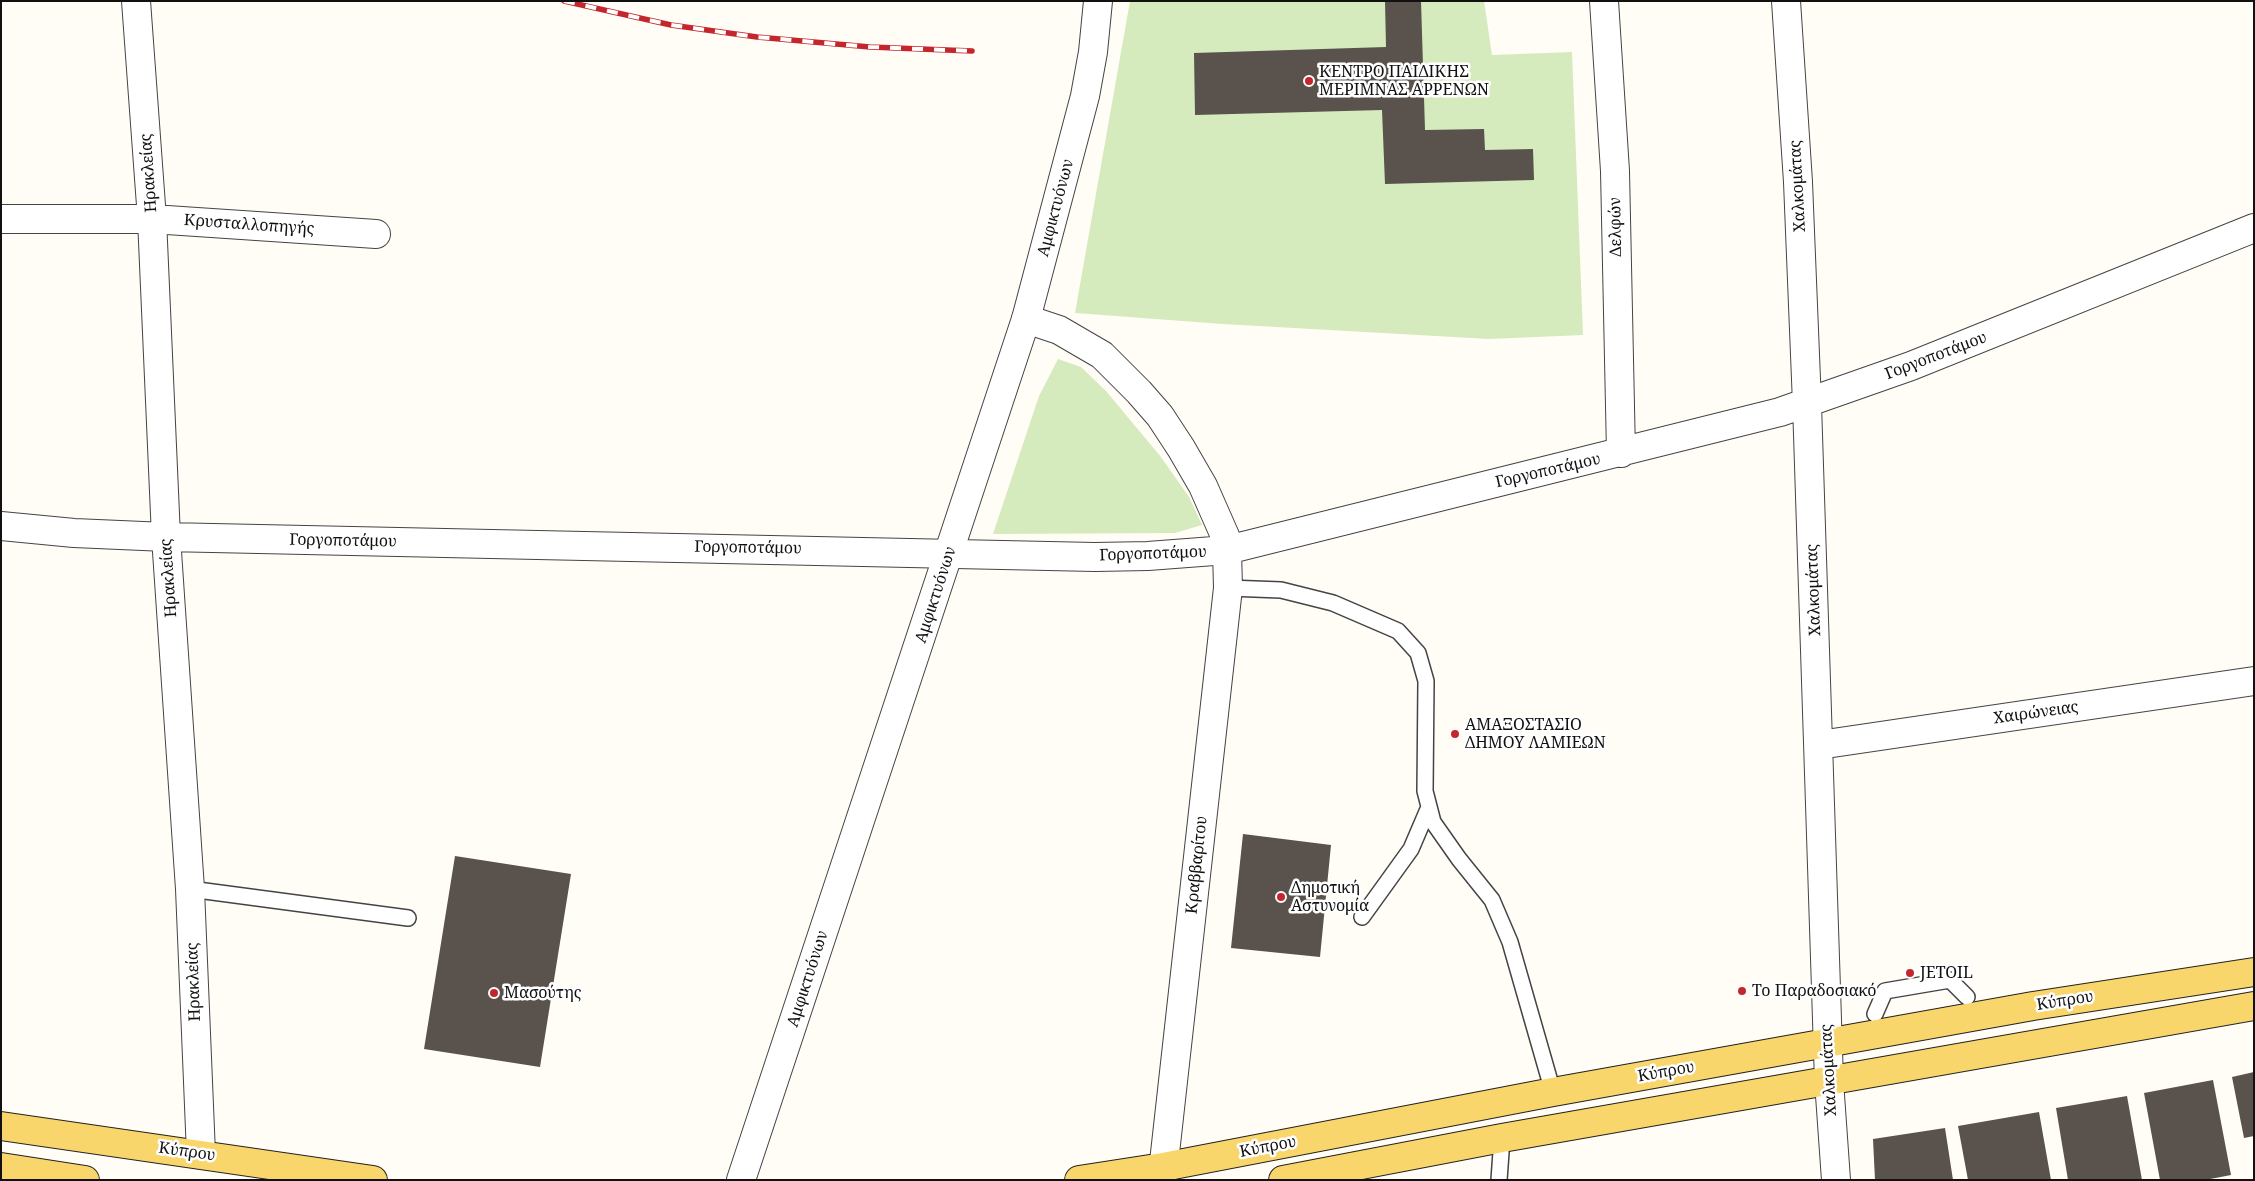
<!DOCTYPE html>
<html>
<head>
<meta charset="utf-8">
<style>
  body { margin:0 }
  #map { position:relative; width:2255px; height:1181px; overflow:hidden; background:#fffdf5; font-family:"Noto Serif",serif }
  canvas { display:block }
  .frame { position:absolute; inset:0; border:2px solid #111; pointer-events:none }
</style>
</head>
<body>
<div id="map">
<canvas width="2255" height="1181"></canvas>
<div class="frame"></div>
</div>
<script>
const ctx = document.querySelector('canvas').getContext('2d');
ctx.lineJoin = 'round';
function fill(path, color) {
  ctx.fillStyle = color;
  ctx.fill(path, 'evenodd');
}
function toPath(rows) {
  const path = new Path2D();
  for (const r of rows) {
    path.moveTo(r[0], r[1]);
    for (let i = 2; i < r.length; i += 2) path.lineTo(r[i], r[i + 1]);
  }
  return path;
}
function trace(path, color, width, dash) {
  ctx.strokeStyle = color;
  ctx.lineWidth = width;
  ctx.lineCap = dash ? 'butt' : 'round';
  ctx.setLineDash(dash || []);
  ctx.stroke(path);
}
function write(font, color, halo, rows, align = 'center') {
  ctx.font = font + ' "Noto Serif",serif';
  ctx.lineWidth = 5;
  ctx.setLineDash([]);
  ctx.textBaseline = 'middle';
  ctx.strokeStyle = halo;
  ctx.fillStyle = color;
  for (const [text, x, y, turn = 0] of rows) {
    ctx.save();
    ctx.translate(x, y);
    ctx.rotate((+turn || 0) * Math.PI / 180);
    ctx.textAlign = isNaN(turn) ? turn : align;
    if (halo) ctx.strokeText(text, 0, 0);
    ctx.fillText(text, 0, 0);
    ctx.restore();
  }
}
fill(toPath([
  [1130,1,1484,1,1492,55,1572,52,1583,335,1489,339,1223,324,1075,313],
  [1058,359,1081,367,1106,391,1161,457,1189,497,1202,525,1175,533,993,534,1039,396]
]), '#d5ebbd');
fill(toPath([
  [1385,1,1421,1,1425,130,1484,129,1485,150,1533,149,1534,180,1385,184,1382,110,1195,115,1194,53,1386,47],
  [1243,834,1331,845,1320,957,1231,948],
  [455,856,571,874,540,1067,424,1049],
  [2254,1072,2254,1136,2244,1138,2232,1077],
  [2213,1080,2231,1175,2205,1180,2160,1180,2144,1093],
  [2127,1096,2142,1180,2068,1180,2056,1108],
  [2039,1112,2051,1180,1968,1180,1958,1126],
  [1945,1128,1953,1180,1875,1180,1873,1139]
]), '#5a524d');
const service = toPath([
  [1228,588,1281,590,1333,603,1398,631,1418,653,1426,681,1425,791,1433,822,1459,859,1492,900,1510,942,1553,1092],
  [190,889,408,918],
  [1362,917,1411,849,1429,807],
  [1875,1014,1885,991,1950,980,1967,997],
  [1499,1180,1502,1138]
]);
const minor = toPath([
  [136,1,152,219,166,537,190,889,201,1154],
  [1604,1,1615,171,1621,453],
  [1786,1,1798,182,1807,404,1829,1081],
  [1,219,152,219,376,234],
  [1026,319,1059,330,1102,355,1139,392,1160,416,1181,448,1203,486,1225,536,1227,550,1228,588,1162,1180],
  [1,526,74,533,166,537,1095,557,1148,556,1227,550,1780,412,1911,366,2254,228],
  [1819,745,2254,681]
]);
const tertiary = toPath([
  [1829,1081,1836,1180],
  [741,1180,1026,319,1085,96,1093,52,1098,1]
]);
const primary = toPath([
  [1,1126,373,1180],
  [1,1167,85,1180],
  [1079,1180,1163,1167,1553,1092,2033,1006,2254,972],
  [1283,1180,1502,1138,2254,1006]
]);
trace(service, '#444', 18);
trace(minor, '#444', 30);
trace(tertiary, '#444', 30);
trace(primary, '#222', 30);
trace(service, '#fff', 15);
trace(minor, '#fff', 28);
trace(tertiary, '#fff', 28);
trace(primary, '#f9d66b', 28);
const rail = toPath([
  [564,1,671,25,757,37,870,47,972,51]
]);
trace(rail, '#c4262e', 5.5);
trace(rail, '#fff', 4, [11]);
for (const [x, y, r, color] of [
  [1309,81,5,"#c4262e"],
  [1455,734,5,"#c4262e"],
  [1281,897,5,"#c4262e"],
  [1910,973,5,"#c4262e"],
  [1742,991,5,"#c4262e"],
  [494,993,5,"#c4262e"]
]) {
  const dot = new Path2D();
  dot.arc(x, y, r, 0, 2 * Math.PI);
  ctx.fillStyle = color;
  ctx.fill(dot);
  trace(dot, '#fff', 2);
}
write('16px', '#111', '#fff', [
  ["ΚΕΝΤΡΟ ΠΑΙΔΙΚΗΣ",1319,72],
  ["ΜΕΡΙΜΝΑΣ ΑΡΡΕΝΩΝ",1319,90],
  ["ΑΜΑΞΟΣΤΑΣΙΟ",1465,725],
  ["ΔΗΜΟΥ ΛΑΜΙΕΩΝ",1465,743],
  ["Δημοτική",1291,888],
  ["Αστυνομία",1291,906],
  ["JETOIL",1920,973],
  ["Το Παραδοσιακό",1752,991],
  ["Μασούτης",504,993]
], 'left');
write('16px', '#111', '#fff', [
  ["Ηρακλείας",149,173,-94],
  ["Χαλκομάτας",1798,186,-93],
  ["Αμφικτυόνων",1056,208,-75],
  ["Κρυσταλλοπηγής",249,225,4],
  ["Δελφών",1616,227,-91],
  ["Γοργοποτάμου",1936,356,-21],
  ["Γοργοποτάμου",1548,471,-13],
  ["Γοργοποτάμου",343,541,1],
  ["Γοργοποτάμου",748,548,1],
  ["Γοργοποτάμου",1153,554,-2],
  ["Ηρακλείας",169,578,-94],
  ["Χαλκομάτας",1814,590,-92],
  ["Αμφικτυόνων",936,595,-72],
  ["Χαιρώνειας",2036,713,-8],
  ["Κραββαρίτου",1197,865,-84],
  ["Αμφικτυόνων",808,979,-72],
  ["Ηρακλείας",194,982,-92],
  ["Κύπρου",2065,1001,-9],
  ["Χαλκομάτας",1829,1070,-93],
  ["Κύπρου",1666,1072,-10],
  ["Κύπρου",1268,1147,-11],
  ["Κύπρου",187,1152,8]
]);
</script>
</body>
</html>
